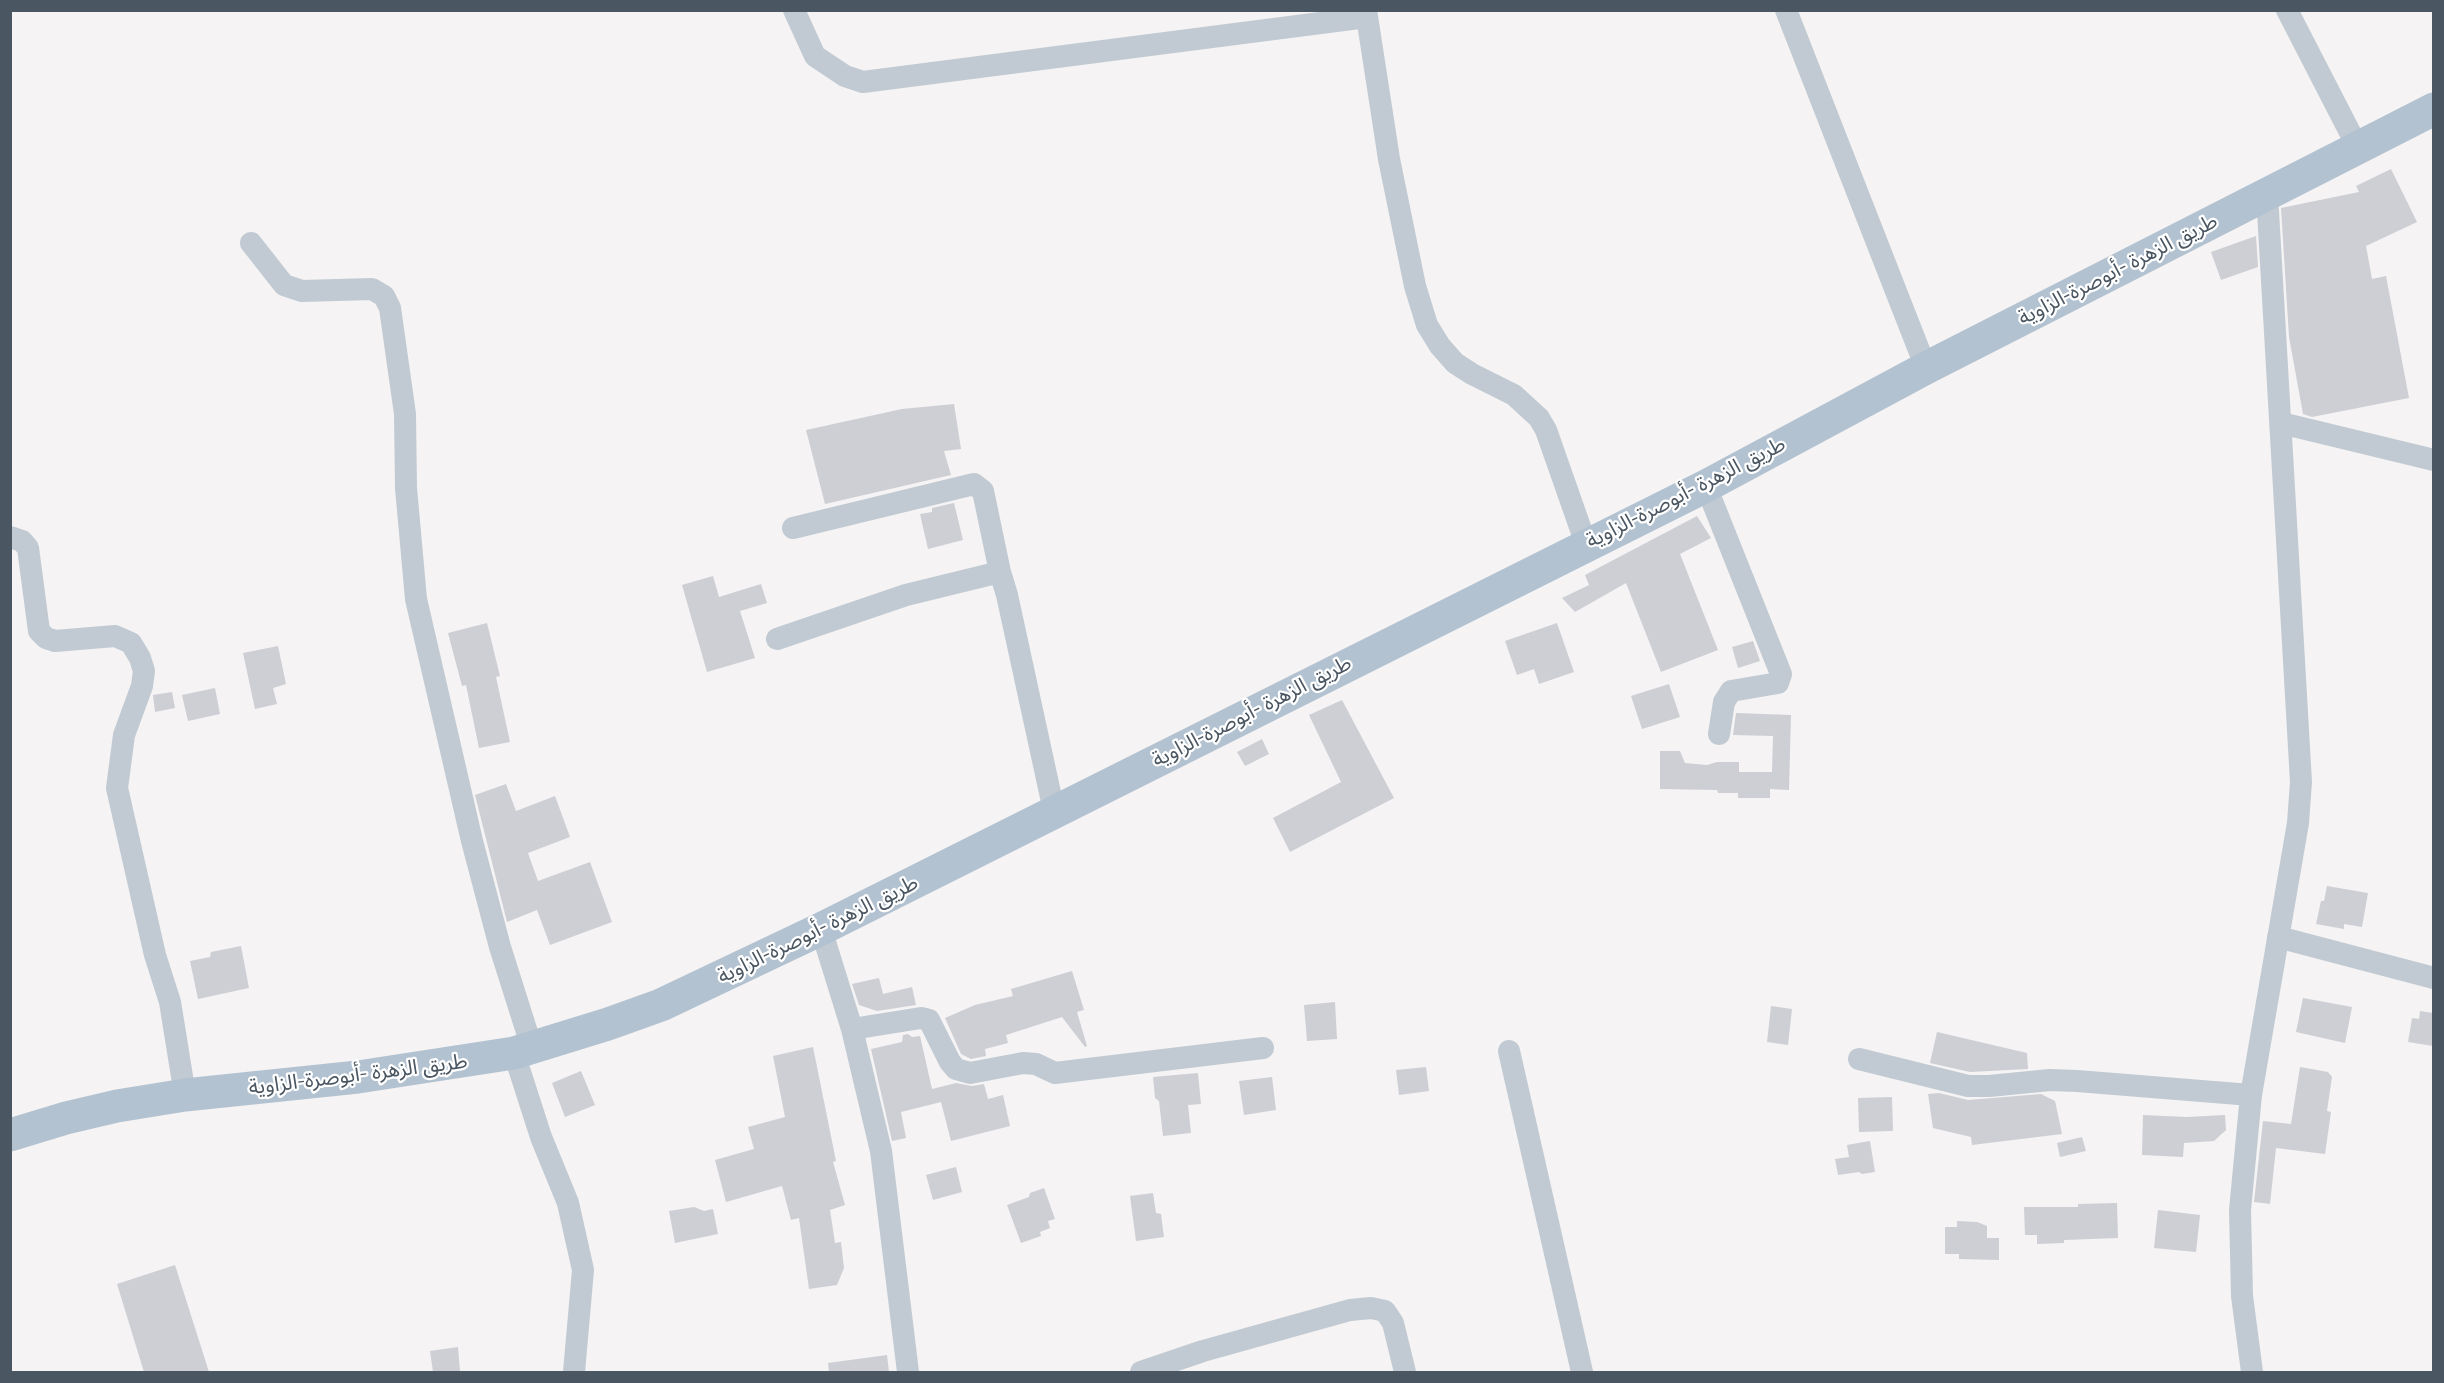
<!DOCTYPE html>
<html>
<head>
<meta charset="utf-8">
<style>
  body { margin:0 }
  #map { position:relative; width:2444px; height:1383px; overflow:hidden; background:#f5f3f3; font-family:Karla,sans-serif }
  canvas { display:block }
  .frame { position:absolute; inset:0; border:12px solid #4a5661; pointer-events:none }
</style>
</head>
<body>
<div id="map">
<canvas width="2444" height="1383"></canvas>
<div class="frame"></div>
</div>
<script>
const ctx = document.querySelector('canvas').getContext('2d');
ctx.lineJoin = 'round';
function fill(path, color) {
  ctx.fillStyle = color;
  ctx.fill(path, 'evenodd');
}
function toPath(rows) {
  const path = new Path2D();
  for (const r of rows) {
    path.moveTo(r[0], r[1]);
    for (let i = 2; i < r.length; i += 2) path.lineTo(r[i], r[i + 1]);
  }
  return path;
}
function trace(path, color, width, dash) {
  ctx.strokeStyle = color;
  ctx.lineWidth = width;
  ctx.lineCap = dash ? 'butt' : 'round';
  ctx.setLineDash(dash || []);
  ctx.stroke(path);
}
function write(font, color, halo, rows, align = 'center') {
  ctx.font = font + ' Karla,"Noto Sans Arabic",sans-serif';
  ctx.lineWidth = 4.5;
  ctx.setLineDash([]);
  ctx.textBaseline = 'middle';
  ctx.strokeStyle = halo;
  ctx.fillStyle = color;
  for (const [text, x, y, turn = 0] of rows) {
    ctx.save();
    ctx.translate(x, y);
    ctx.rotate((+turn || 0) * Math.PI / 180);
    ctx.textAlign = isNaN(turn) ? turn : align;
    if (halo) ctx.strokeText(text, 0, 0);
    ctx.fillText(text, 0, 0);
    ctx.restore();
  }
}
fill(toPath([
  [2391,169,2417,222,2366,246,2372,279,2386,276,2409,398,2312,417,2303,414,2289,337,2281,208,2359,192,2356,186],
  [2256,236,2258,267,2221,280,2211,252],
  [954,404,961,449,944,451,951,475,825,504,806,430,902,409],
  [954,503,963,540,928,549,920,514,932,512,932,508],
  [1697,516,1711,538,1680,554,1718,650,1661,672,1626,583,1575,612,1562,598,1589,585,1585,575],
  [713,576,719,597,761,584,767,603,740,611,755,658,707,672,682,585],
  [487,623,500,676,496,677,510,742,479,748,466,685,462,686,448,633],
  [1557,623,1574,672,1539,684,1534,669,1517,675,1505,641],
  [1753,641,1760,661,1738,668,1732,647],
  [278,646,286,684,273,688,277,704,255,709,243,653],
  [1669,684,1680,717,1642,729,1631,696],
  [215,688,220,714,188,721,182,695],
  [172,692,175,708,155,712,153,695],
  [1342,700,1394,798,1290,852,1273,818,1341,782,1309,715],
  [1736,713,1791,715,1789,790,1770,789,1770,798,1738,798,1738,793,1718,793,1717,790,1660,789,1660,751,1680,751,1685,763,1707,765,1717,762,1739,762,1739,772,1772,772,1773,736,1733,735],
  [1262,739,1269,754,1245,766,1237,752],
  [506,784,516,811,555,796,570,837,528,853,538,881,590,862,612,922,550,945,537,910,507,922,475,795],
  [2327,886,2368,893,2362,927,2344,924,2344,929,2316,924,2321,901,2324,901],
  [241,946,249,988,198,999,190,961,210,957,211,952],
  [1072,971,1084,1010,1077,1012,1087,1046,1085,1047,1062,1017,1006,1035,1008,1043,985,1049,986,1056,971,1059,961,1054,945,1018,975,1005,1013,996,1011,989],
  [879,978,883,994,912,987,916,1005,877,1011,859,1005,852,984],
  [2303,998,2352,1007,2345,1043,2296,1032],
  [1335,1002,1337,1039,1307,1041,1304,1005],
  [1771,1006,1792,1009,1788,1045,1767,1042],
  [2420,1011,2433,1013,2433,1046,2408,1042,2412,1018,2419,1019],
  [1937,1032,2027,1053,2028,1069,1970,1072,1930,1063],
  [908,1034,912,1037,920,1036,932,1089,956,1083,972,1086,984,1084,988,1099,1003,1095,1010,1126,951,1141,941,1102,901,1112,906,1138,892,1141,871,1049,902,1042,903,1035],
  [813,1047,836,1161,833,1162,845,1205,830,1210,835,1243,841,1242,844,1268,837,1285,809,1289,799,1218,791,1220,782,1186,726,1202,715,1160,754,1149,748,1127,785,1117,773,1056],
  [1426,1067,1429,1091,1399,1095,1396,1070],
  [2300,1067,2328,1072,2332,1077,2327,1111,2331,1112,2325,1154,2276,1148,2270,1204,2254,1202,2263,1121,2291,1124],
  [581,1071,595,1105,565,1117,552,1083],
  [1198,1073,1201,1104,1188,1105,1191,1133,1163,1136,1159,1101,1155,1098,1153,1077],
  [1272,1077,1276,1110,1244,1115,1239,1081],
  [1939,1093,1968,1100,2041,1094,2055,1101,2062,1134,1972,1145,1971,1137,1933,1128,1928,1094],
  [1892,1097,1893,1131,1859,1132,1858,1098],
  [2143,1115,2187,1117,2225,1115,2226,1130,2214,1141,2184,1143,2183,1157,2142,1155],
  [2082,1137,2086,1151,2060,1157,2057,1143],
  [1870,1141,1875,1172,1862,1174,1859,1172,1838,1175,1835,1159,1849,1157,1847,1145],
  [956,1167,962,1192,933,1200,926,1175],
  [1044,1188,1055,1219,1048,1221,1050,1228,1040,1232,1041,1236,1021,1243,1007,1205,1029,1197,1030,1193],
  [1153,1193,1156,1213,1161,1214,1164,1237,1136,1241,1130,1196],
  [2117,1203,2118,1238,2064,1240,2064,1243,2037,1244,2037,1235,2025,1235,2024,1207,2078,1207,2078,1204],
  [694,1207,704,1211,713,1209,718,1234,675,1243,669,1211],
  [2158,1210,2200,1215,2196,1252,2154,1248],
  [1957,1221,1977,1222,1987,1226,1987,1238,1999,1238,1999,1260,1959,1259,1959,1254,1945,1254,1945,1227,1957,1227],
  [175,1265,209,1372,144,1372,117,1284],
  [458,1347,460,1371,433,1372,430,1351],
  [887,1355,889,1372,829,1372,828,1363]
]), '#cdcfd5');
trace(toPath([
  [794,10,815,56,845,76,863,82,1367,17],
  [1366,10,1389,159,1415,286,1427,325,1440,346,1455,363,1472,374,1514,395,1539,418,1546,430,1586,544],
  [1786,10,1926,368],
  [2287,10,2357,146],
  [251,243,284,285,302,291,372,289,384,296,390,308,405,414,406,488,416,599,472,841,500,947,532,1048],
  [2281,423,2434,460],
  [1706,486,1781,674,1778,683,1731,691,1724,702,1719,734],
  [793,528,974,484,983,491,1000,572],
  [10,537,22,541,28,548,39,631,46,638,55,641,115,636,131,643,140,658,144,671,142,686,124,735,117,788,155,955,170,1002,185,1095],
  [777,639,906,595,1000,572,1007,595,1054,811],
  [821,929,852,1029,881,1151,908,1372],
  [2278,937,2434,978],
  [852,1029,921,1018,929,1020,950,1062,956,1069,970,1073,1023,1063,1036,1064,1055,1073,1263,1048],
  [1509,1051,1582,1372],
  [514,1053,541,1137,568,1203,583,1270,574,1372],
  [1859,1059,1968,1086,1989,1086,2050,1080,2077,1081,2251,1095],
  [1141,1372,1203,1351,1350,1310,1371,1308,1385,1311,1393,1323,1405,1372],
  [2252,1372,2242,1296,2240,1210,2251,1095,2298,823,2301,782,2267,194]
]), '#c1cad2', 22);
trace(toPath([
  [10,1135,66,1118,117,1106,185,1095,358,1077,514,1053,608,1024,661,1005,821,929,1706,486,1926,368,2434,109]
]), '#b3c2d1', 33);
write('21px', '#4a5661', '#fff', [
  ["طريق الزهرة -أبوصرة-الزاوية",2118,270,-27],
  ["طريق الزهرة -أبوصرة-الزاوية",1686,493,-27],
  ["طريق الزهرة -أبوصرة-الزاوية",1252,712,-27],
  ["طريق الزهرة -أبوصرة-الزاوية",818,930,-26],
  ["طريق الزهرة -أبوصرة-الزاوية",358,1075,-7]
]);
</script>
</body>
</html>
